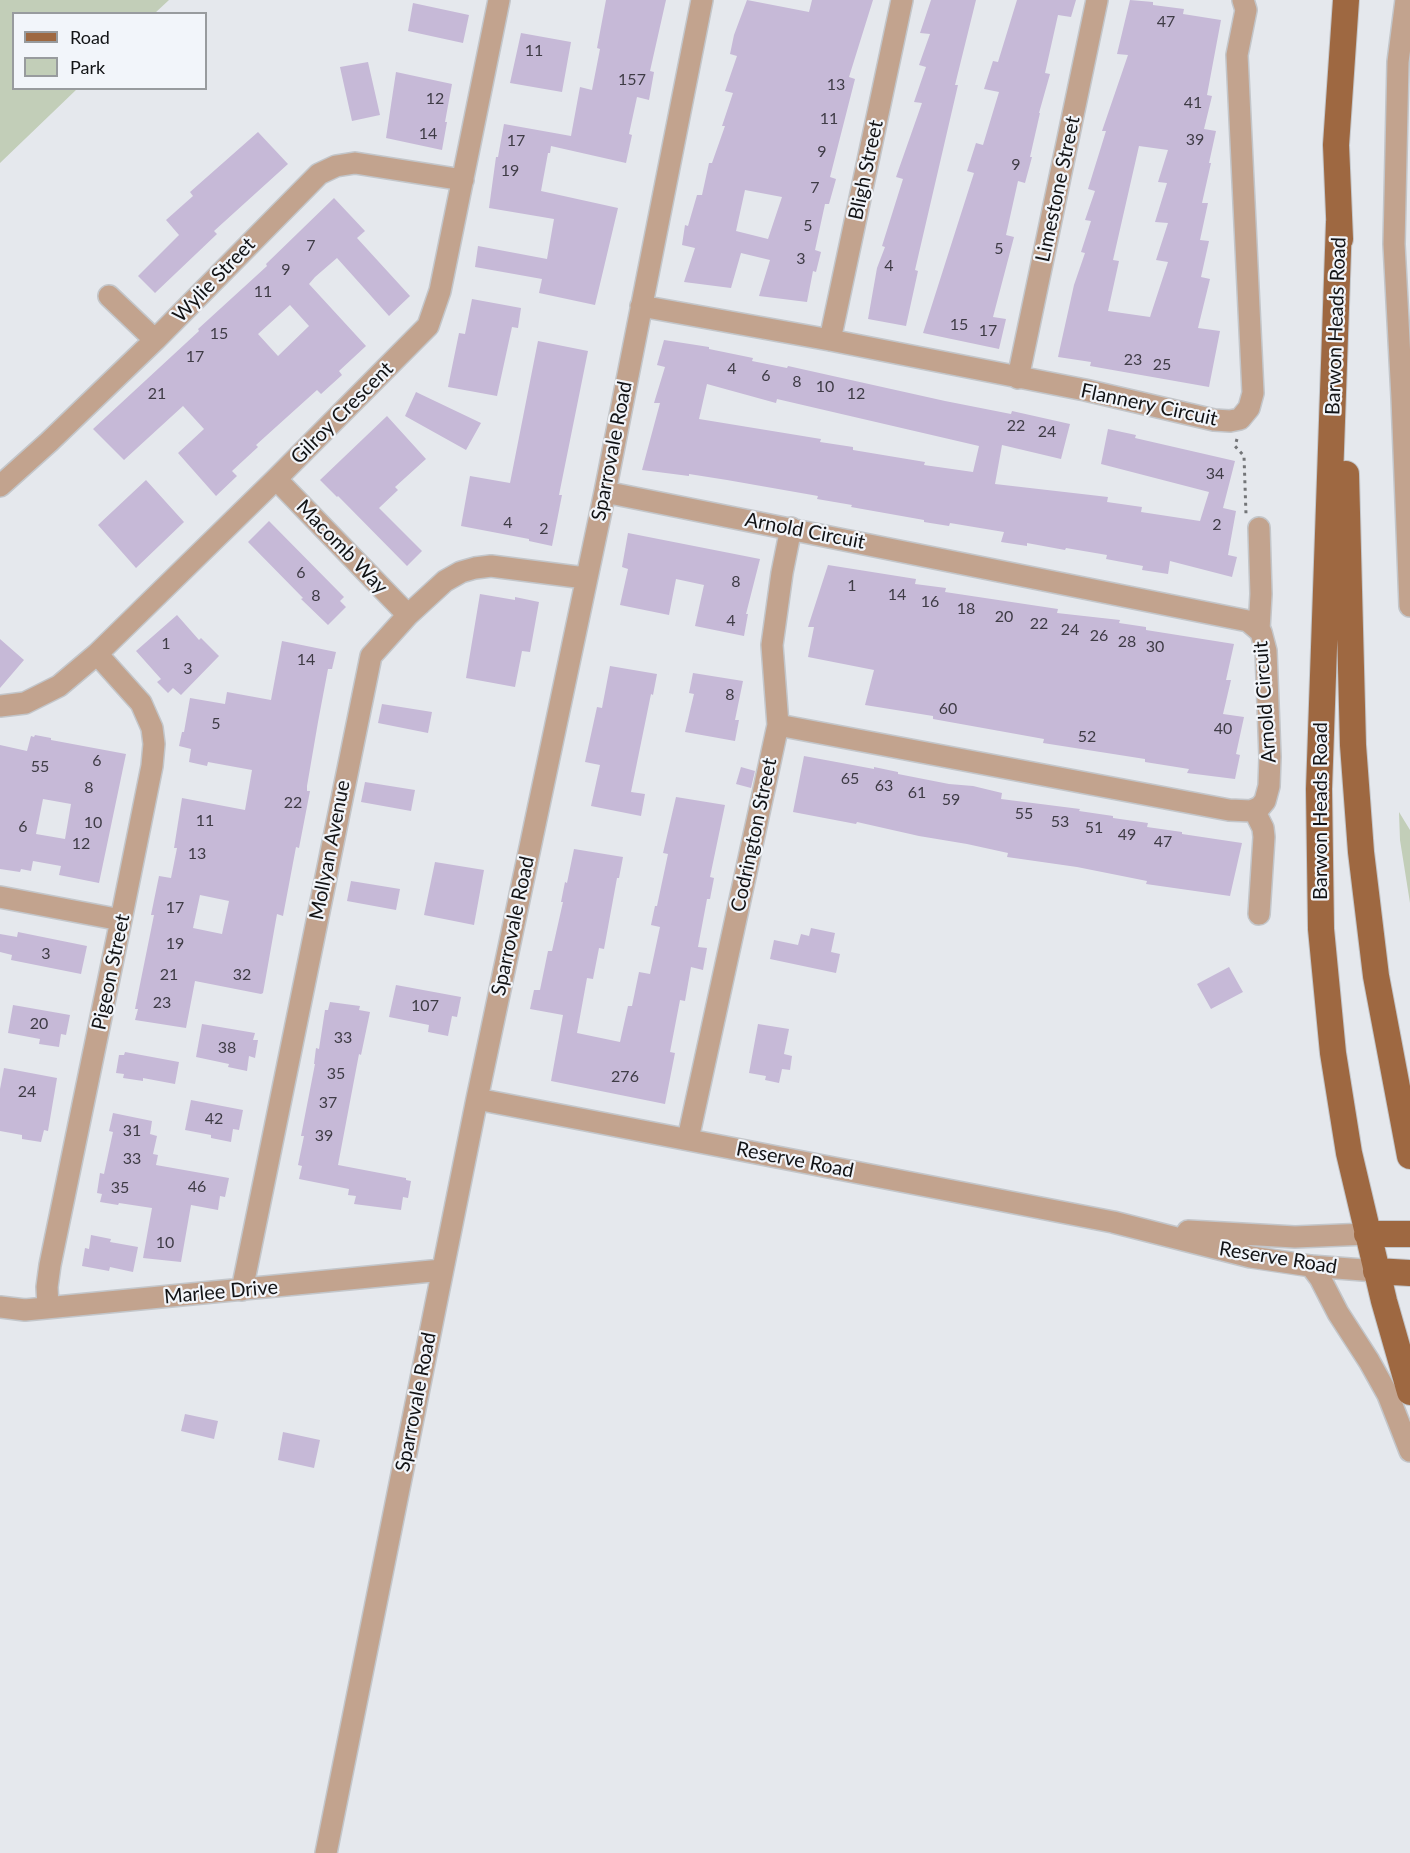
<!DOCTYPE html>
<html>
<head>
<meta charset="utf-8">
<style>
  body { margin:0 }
  #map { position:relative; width:1410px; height:1853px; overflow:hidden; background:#e5e8ed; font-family:Lato,sans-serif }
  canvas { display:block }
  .legend { position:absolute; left:12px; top:12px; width:195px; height:78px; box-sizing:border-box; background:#f2f5fa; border:2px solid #989b9e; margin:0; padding:8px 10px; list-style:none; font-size:18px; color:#121315 }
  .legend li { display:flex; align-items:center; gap:12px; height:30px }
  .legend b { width:30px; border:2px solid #989b9e }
</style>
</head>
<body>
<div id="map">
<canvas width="1410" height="1853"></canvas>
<ul class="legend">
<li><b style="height:8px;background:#9e6841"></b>Road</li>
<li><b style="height:16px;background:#c2ceb8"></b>Park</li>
</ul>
</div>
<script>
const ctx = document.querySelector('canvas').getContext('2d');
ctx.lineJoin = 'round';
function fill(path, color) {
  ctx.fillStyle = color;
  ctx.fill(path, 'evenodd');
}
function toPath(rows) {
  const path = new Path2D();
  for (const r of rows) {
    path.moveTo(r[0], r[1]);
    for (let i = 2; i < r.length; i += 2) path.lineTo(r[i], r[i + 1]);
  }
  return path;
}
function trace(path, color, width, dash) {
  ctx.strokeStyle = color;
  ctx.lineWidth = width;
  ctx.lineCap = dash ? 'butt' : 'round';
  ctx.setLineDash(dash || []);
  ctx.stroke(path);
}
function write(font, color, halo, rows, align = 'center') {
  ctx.font = font + ' Lato,sans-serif';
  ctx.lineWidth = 4.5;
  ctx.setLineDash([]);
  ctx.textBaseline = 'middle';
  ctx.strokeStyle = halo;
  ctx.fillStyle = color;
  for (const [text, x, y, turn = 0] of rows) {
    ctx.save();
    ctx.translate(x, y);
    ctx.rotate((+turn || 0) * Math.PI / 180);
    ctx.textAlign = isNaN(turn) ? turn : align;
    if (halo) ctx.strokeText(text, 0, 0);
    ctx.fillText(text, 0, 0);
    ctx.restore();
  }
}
fill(toPath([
  [0,0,169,0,155,13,14,14,14,88,77,89,0,163],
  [1399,812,1410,830,1410,903,1400,840]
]), '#c2ceb8');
fill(toPath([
  [606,0,666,0,650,71,654,72,649,100,637,97,629,134,632,135,626,163,551,146,550,153,548,153,541,191,618,208,595,305,539,293,542,279,475,267,478,246,547,259,554,219,489,208,496,157,498,157,504,124,571,136,580,87,592,90,600,49,597,48],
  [747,0,809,12,812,0,873,0,849,77,855,79,830,177,836,179,829,204,825,204,815,250,821,252,816,272,813,271,807,302,759,296,770,260,741,253,731,288,684,282,695,248,682,245,685,225,688,226,697,195,702,195,709,163,712,163,725,126,722,126,733,93,725,91,737,56,730,54,734,35],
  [745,190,782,197,768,239,736,231],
  [931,0,976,0,955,85,958,85,915,270,918,271,906,326,868,319,877,268,885,247,882,246,903,179,896,177,922,103,914,102,926,67,919,65,930,34,920,33],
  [1017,0,1076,0,1071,17,1058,15,1045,73,1050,74,1039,113,1040,113,1030,157,1032,157,1025,183,1018,181,1006,235,1014,237,993,317,1006,319,999,349,923,333,974,173,967,171,976,143,983,145,999,92,984,89,993,61,998,62],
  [1130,0,1153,2,1153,5,1184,9,1183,14,1221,20,1207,95,1212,96,1204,129,1216,131,1209,163,1211,163,1202,203,1208,203,1200,240,1209,241,1201,277,1210,279,1198,328,1220,331,1209,387,1090,366,1091,362,1058,357,1074,285,1085,253,1081,252,1091,221,1085,220,1095,191,1088,189,1106,131,1102,131,1128,55,1117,54],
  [1139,146,1168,150,1158,182,1167,183,1155,222,1168,223,1156,260,1168,262,1150,317,1108,311,1119,261,1113,260],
  [413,3,469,15,463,43,408,31],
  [521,33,571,42,562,92,510,83],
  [368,62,380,115,352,121,340,67],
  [396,72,452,84,445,122,447,122,442,150,386,138],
  [258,132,288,164,214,231,217,234,155,293,138,276,179,235,166,220,193,196,190,192],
  [334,198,365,231,357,238,410,296,389,316,337,258,315,277,309,284,366,346,339,371,342,375,321,394,317,390,256,445,258,447,232,471,237,476,216,496,178,453,204,429,183,406,124,460,93,429,199,331,198,329,267,266,266,264],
  [290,305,309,326,278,356,258,334],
  [472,299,521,308,518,328,512,327,497,396,448,387,459,333,465,334],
  [664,340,709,347,709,349,753,358,752,361,787,368,788,366,945,401,1011,414,1012,411,1070,424,1061,459,1002,445,995,484,1108,497,1107,502,1142,507,1141,512,1200,521,1209,492,1101,464,1108,429,1136,435,1135,438,1235,461,1223,508,1236,511,1228,555,1237,557,1232,577,1170,561,1168,574,1142,570,1143,566,1106,559,1107,555,1066,548,1065,550,1027,543,1027,546,1001,542,1004,532,950,523,949,526,924,522,924,520,851,507,852,505,817,499,818,496,727,480,689,474,689,476,642,470,660,403,654,403,665,367,657,365],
  [707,384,776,403,777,399,979,446,973,472,924,465,925,462,853,450,853,447,820,442,821,439,699,419],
  [538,341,588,351,559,495,562,495,552,546,529,541,529,539,461,526,470,476,510,483],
  [416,392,481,423,466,450,405,416],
  [387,416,426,459,395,487,398,490,379,508,422,551,407,566,338,496,337,497,320,480],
  [146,480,184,522,136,568,98,525],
  [269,521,344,597,340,601,346,607,328,625,301,599,303,598,248,542],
  [628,533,760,559,746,614,748,614,744,636,695,626,704,585,676,579,669,615,620,605,628,569,622,567],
  [828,565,916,579,915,584,946,588,945,592,1058,609,1057,613,1120,620,1119,623,1146,627,1146,630,1234,644,1226,680,1231,680,1223,714,1244,717,1236,754,1240,755,1235,779,1187,773,1189,769,1145,762,1145,759,1043,743,1044,739,933,719,933,716,865,705,874,670,808,657,814,627,808,627],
  [480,594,515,600,515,597,539,602,530,652,522,651,515,687,466,678],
  [177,615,199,640,201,638,219,656,181,695,173,688,168,693,157,682,161,679,136,651],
  [0,639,24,660,0,688],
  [282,641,336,652,332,669,328,669,318,722,307,786,307,791,310,791,299,848,296,847,283,916,277,914,263,993,261,994,195,981,186,1028,135,1020,138,1009,135,1009,154,915,151,915,159,876,171,878,177,848,174,848,182,798,245,810,252,770,208,762,207,766,189,762,191,749,179,746,182,732,184,732,190,698,225,704,227,692,271,700],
  [200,895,229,901,222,934,193,928],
  [610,666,657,674,653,695,651,694,631,792,645,794,641,816,591,806,600,765,585,762,597,707,602,708],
  [693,673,743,681,735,720,739,720,735,741,685,732,694,694,689,693],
  [382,704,432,712,428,733,378,723],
  [35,735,51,738,51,740,126,754,99,883,59,875,61,866,33,861,31,871,21,869,20,872,0,869,0,745,27,751,31,736,34,737],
  [43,799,71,804,65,839,36,834],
  [804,756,874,769,874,767,898,772,898,774,949,784,973,786,1002,793,1001,799,1080,809,1079,811,1113,816,1113,818,1148,823,1147,827,1182,832,1182,834,1242,843,1230,896,1146,884,1147,881,1077,867,1007,857,1008,853,967,844,919,836,857,822,856,824,793,812],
  [741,767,755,771,751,788,736,784],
  [365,782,415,790,411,811,361,802],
  [676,797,725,805,710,877,714,878,710,899,707,899,698,947,707,948,703,970,691,967,685,1001,680,1000,670,1052,675,1053,665,1104,551,1081,563,1015,530,1009,534,990,540,990,548,951,552,951,563,902,561,902,565,882,567,883,574,849,623,857,619,878,617,878,604,949,599,948,593,979,587,978,577,1033,620,1042,628,1006,632,1006,639,972,650,974,660,927,651,925,655,906,657,906,668,854,663,853],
  [435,862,484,870,474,925,424,915],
  [351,881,400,889,396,910,347,901],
  [811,928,835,933,831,952,840,954,836,973,770,959,774,940,798,945,801,934,809,936],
  [18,932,87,946,81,974,11,960,12,955,0,952,0,934,17,937],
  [1229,967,1243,992,1211,1009,1197,984],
  [396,985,461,997,457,1017,452,1016,448,1036,428,1032,429,1025,389,1017],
  [330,1002,360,1006,359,1010,370,1012,361,1055,359,1054,338,1165,406,1178,406,1180,411,1181,408,1198,403,1197,401,1210,354,1204,356,1196,348,1195,349,1189,299,1179,302,1166,298,1165,304,1136,301,1136,315,1064,314,1064,316,1048,319,1049,325,1010,328,1010],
  [13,1005,70,1015,66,1035,61,1034,59,1047,39,1044,40,1039,8,1033],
  [202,1024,255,1033,253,1040,258,1040,255,1058,249,1056,247,1071,228,1067,229,1064,196,1057],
  [758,1024,789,1029,784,1054,792,1056,790,1070,782,1069,779,1083,765,1080,766,1076,749,1073],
  [125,1052,179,1062,175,1084,143,1078,143,1081,123,1078,124,1074,116,1073,119,1055,124,1055],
  [4,1068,57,1078,48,1131,44,1130,41,1142,22,1139,22,1135,0,1131,0,1089],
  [191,1100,243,1110,239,1130,233,1129,231,1142,211,1138,211,1135,185,1130],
  [113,1113,152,1121,150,1134,157,1136,153,1154,158,1155,156,1165,229,1178,225,1197,220,1196,218,1210,191,1205,181,1262,143,1258,152,1208,119,1203,118,1205,100,1202,102,1194,97,1193,100,1173,104,1174,113,1132,109,1131],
  [91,1235,111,1239,110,1242,138,1247,133,1272,110,1267,109,1271,82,1266,85,1248,89,1249],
  [185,1414,218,1421,214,1439,181,1431],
  [283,1432,320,1440,314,1468,278,1460]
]), '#c6b9d7');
const minor = toPath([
  [1406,0,1398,62,1394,244,1402,398,1410,606],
  [109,296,155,340],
  [641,306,830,340,1085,390,1214,420,1230,421,1240,419,1249,408,1253,393,1237,55,1246,10,1243,0],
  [830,340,902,0],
  [1018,378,1097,0],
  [276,479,408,615],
  [0,486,49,442,155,340,319,174,336,166,355,163,463,180],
  [605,492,1248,621,1261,632,1266,651,1270,757,1269,786,1265,801,1260,807,1251,811,1229,810,778,725],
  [1259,630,1261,594,1259,528],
  [0,706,25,703,59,686,97,654,276,479,428,326,440,291,499,0],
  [1254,810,1263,828,1264,837,1259,914],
  [0,897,121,920],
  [477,1099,1113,1222,1251,1257,1311,1266,1376,1271],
  [688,1139,778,725,772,645,782,573,791,528],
  [1188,1231,1295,1237,1367,1234],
  [1311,1266,1320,1278,1338,1313,1369,1361,1388,1395,1410,1451],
  [242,1290,371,656,408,615,445,581,461,572,475,568,491,566,585,578],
  [0,1307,25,1310,442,1270],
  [48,1307,47,1287,50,1265,121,920,152,766,154,744,152,728,141,703,97,654],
  [326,1853,477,1099,605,492,702,0]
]);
const major = toPath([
  [1339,222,1319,789,1321,929,1333,1053,1349,1153,1384,1301,1410,1392],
  [1340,239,1336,145,1346,0],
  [1346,474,1353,745,1361,852,1376,976,1410,1156],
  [1367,1234,1410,1234],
  [1376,1271,1410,1273]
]);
trace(minor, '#c3c6ca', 24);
trace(major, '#c3c6ca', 28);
trace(toPath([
  [1237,439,1235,446,1244,456,1246,514]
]), '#737578', 3, [3, 4.5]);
trace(minor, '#c2a38e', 21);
trace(major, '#9e6841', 26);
write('16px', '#3f3c46', null, [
  ["47",1166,22],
  ["11",534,51],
  ["157",632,80],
  ["13",836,85],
  ["12",435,99],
  ["41",1193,103],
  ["11",829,119],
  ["14",428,134],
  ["39",1195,140],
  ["17",516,141],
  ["9",822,152],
  ["9",1016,165],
  ["19",510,171],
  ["7",815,188],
  ["5",808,226],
  ["7",311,246],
  ["5",999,249],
  ["3",801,259],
  ["4",889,266],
  ["9",286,270],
  ["11",263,292],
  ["15",959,325],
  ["17",988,331],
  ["15",219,334],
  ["17",195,357],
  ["23",1133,360],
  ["25",1162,365],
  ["4",732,369],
  ["6",766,376],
  ["8",797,382],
  ["10",825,387],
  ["21",157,394],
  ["12",856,394],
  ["22",1016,426],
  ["24",1047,432],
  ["34",1215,474],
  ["4",508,523],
  ["2",1217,525],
  ["2",544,529],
  ["6",301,573],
  ["8",736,582],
  ["1",852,586],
  ["14",897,595],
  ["8",316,596],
  ["16",930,602],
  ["18",966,609],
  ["20",1004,617],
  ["4",731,621],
  ["22",1039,624],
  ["24",1070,630],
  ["26",1099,636],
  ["28",1127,642],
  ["1",166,644],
  ["30",1155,647],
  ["14",306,660],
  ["3",188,669],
  ["8",730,695],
  ["60",948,709],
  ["5",216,724],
  ["40",1223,729],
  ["52",1087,737],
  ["6",97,761],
  ["55",40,767],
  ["65",850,779],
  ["63",884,786],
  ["8",89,788],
  ["61",917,793],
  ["59",951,800],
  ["22",293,803],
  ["55",1024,814],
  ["11",205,821],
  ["53",1060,822],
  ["10",93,823],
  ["6",23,827],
  ["51",1094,828],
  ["49",1127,835],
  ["47",1163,842],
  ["12",81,844],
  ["13",197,854],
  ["17",175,908],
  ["19",175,944],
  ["3",46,954],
  ["21",169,975],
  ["32",242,975],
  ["23",162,1003],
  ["107",425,1006],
  ["20",39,1024],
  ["33",343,1038],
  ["38",227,1048],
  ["35",336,1074],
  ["276",625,1077],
  ["24",27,1092],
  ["37",328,1103],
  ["42",214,1119],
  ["31",132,1131],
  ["39",324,1136],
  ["33",132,1159],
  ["46",197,1187],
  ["35",120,1188],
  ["10",165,1243]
]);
write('20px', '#121315', '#f2f5fa', [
  ["Bligh Street",866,170,-78],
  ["Limestone Street",1058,189,-78],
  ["Wylie Street",214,280,-46],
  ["Barwon Heads Road",1336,326,-88],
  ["Flannery Circuit",1149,405,12],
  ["Gilroy Crescent",342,413,-45],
  ["Sparrovale Road",612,451,-79],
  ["Arnold Circuit",805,531,11],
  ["Macomb Way",342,547,46],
  ["Arnold Circuit",1265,702,-94],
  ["Barwon Heads Road",1321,811,-90],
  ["Codrington Street",754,835,-78],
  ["Mollyan Avenue",330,850,-79],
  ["Sparrovale Road",513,926,-78],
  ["Pigeon Street",111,972,-78],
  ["Reserve Road",795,1160,11],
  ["Reserve Road",1278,1258,9],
  ["Marlee Drive",221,1292,-5],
  ["Sparrovale Road",416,1402,-79]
]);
</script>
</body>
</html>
